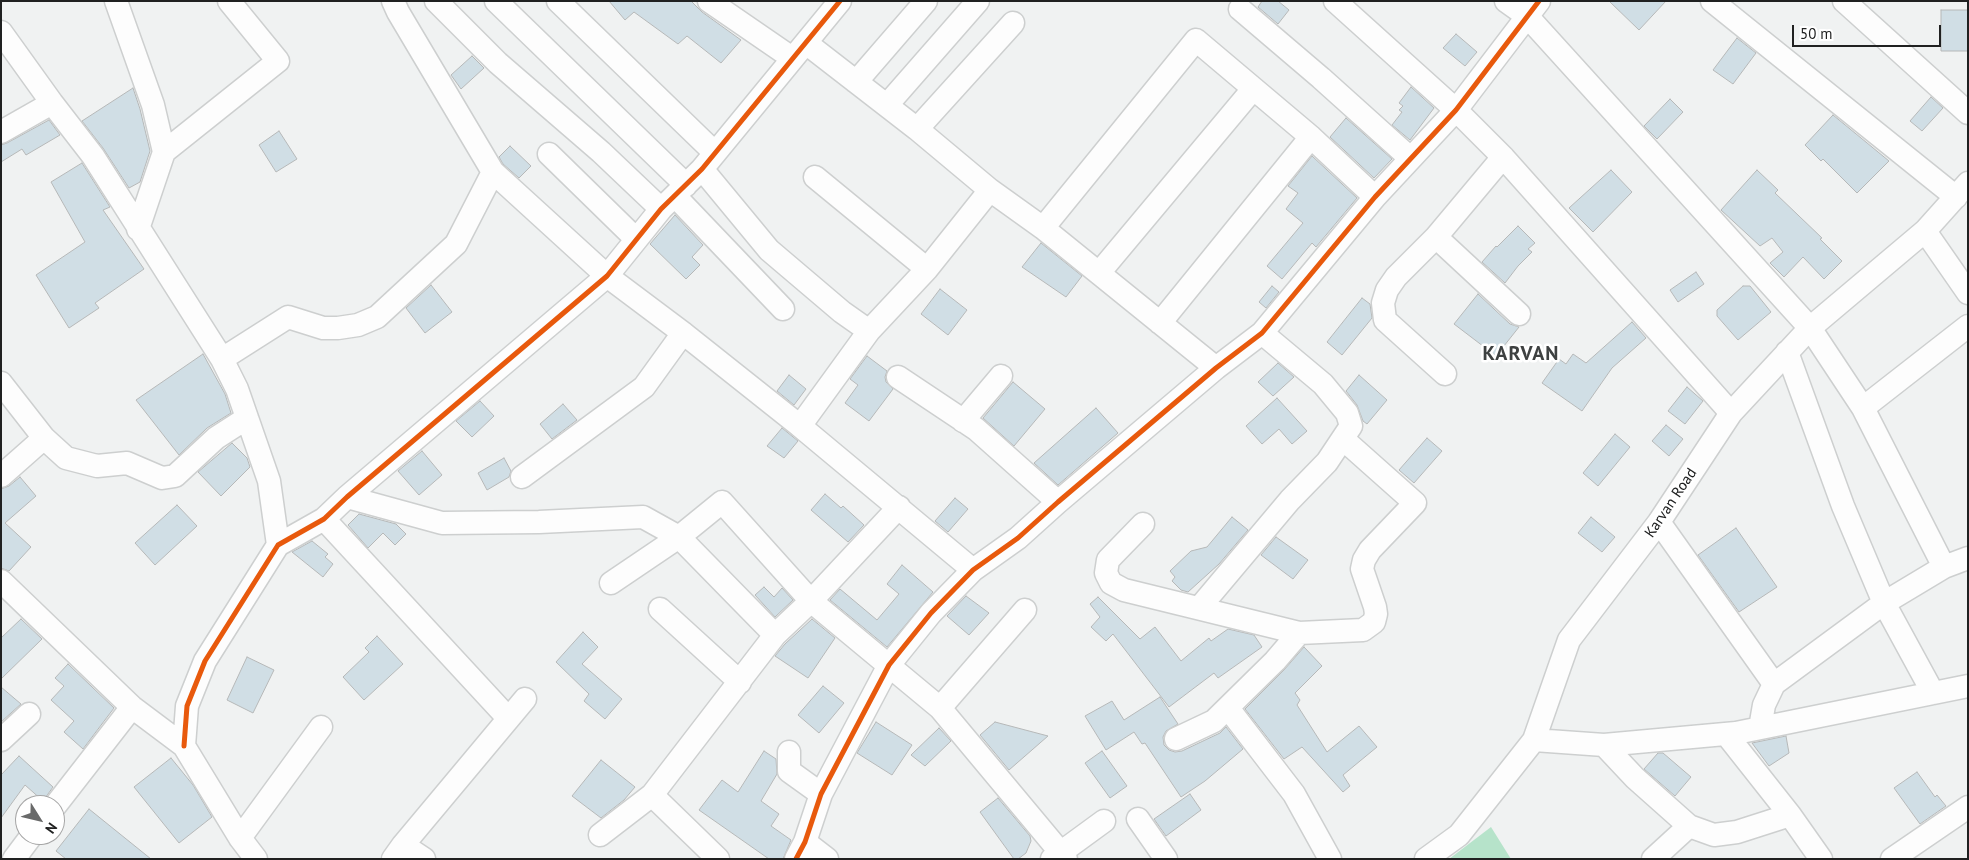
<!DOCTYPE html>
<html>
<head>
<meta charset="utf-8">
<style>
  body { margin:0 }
  #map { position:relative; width:1969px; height:860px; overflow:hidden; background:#f0f2f2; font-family:"PT Sans",sans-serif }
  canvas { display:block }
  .frame { position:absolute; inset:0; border:2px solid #202121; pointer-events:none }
  .north { position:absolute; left:15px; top:795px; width:50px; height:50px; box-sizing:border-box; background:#fff; border:1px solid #a6a6a6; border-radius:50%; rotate:126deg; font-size:14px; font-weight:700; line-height:20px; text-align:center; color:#202121 }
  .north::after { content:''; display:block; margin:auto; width:18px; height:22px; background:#696a6a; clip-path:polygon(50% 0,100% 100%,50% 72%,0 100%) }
  .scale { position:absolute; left:1792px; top:25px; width:149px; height:22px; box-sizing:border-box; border:2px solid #202121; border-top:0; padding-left:6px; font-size:15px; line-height:18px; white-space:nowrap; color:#202121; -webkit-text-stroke:4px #fff; paint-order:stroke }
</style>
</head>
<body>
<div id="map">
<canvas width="1969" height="860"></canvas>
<div class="frame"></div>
<div class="north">N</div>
<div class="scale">50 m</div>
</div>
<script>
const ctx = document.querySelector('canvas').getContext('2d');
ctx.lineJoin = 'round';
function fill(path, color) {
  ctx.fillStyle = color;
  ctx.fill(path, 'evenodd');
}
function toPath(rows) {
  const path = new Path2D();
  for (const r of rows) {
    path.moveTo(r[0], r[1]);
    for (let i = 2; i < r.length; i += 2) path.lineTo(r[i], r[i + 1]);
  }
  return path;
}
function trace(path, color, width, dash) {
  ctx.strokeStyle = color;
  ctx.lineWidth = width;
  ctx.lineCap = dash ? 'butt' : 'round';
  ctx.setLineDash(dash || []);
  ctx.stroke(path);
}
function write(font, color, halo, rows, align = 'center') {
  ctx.font = font + ' "PT Sans",sans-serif';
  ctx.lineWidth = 5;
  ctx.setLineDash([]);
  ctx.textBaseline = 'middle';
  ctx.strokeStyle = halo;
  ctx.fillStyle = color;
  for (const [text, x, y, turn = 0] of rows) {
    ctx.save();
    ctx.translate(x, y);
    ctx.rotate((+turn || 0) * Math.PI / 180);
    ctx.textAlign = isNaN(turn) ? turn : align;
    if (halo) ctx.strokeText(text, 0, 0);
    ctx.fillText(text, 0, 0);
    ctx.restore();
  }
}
fill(toPath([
  [1491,827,1511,859,1449,859]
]), '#b6e3ca');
const building = toPath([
  [609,1,691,1,702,12,741,40,721,63,687,36,678,44,634,12,625,20,609,1],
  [1262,1,1278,1,1289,10,1278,24,1258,7,1262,1],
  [1609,1,1666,1,1639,30,1609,1],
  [1941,10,1968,10,1968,51,1941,51,1941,10],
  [1456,34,1477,52,1465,66,1443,48,1456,34],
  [1737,38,1756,53,1733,84,1713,70,1737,38],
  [472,56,484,68,461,89,451,75,472,56],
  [1411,87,1434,108,1410,140,1392,125,1402,112,1399,110,1403,106,1399,103,1411,87],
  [133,88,140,109,150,151,140,182,129,188,103,148,82,121,133,88],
  [1931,97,1943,108,1922,131,1910,121,1931,97],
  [1670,99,1683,112,1657,139,1644,126,1670,99],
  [1833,115,1889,161,1857,193,1823,159,1821,161,1805,145,1833,115],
  [1346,118,1392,159,1374,178,1330,137,1346,118],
  [49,120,60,135,26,155,22,149,1,162,1,145,7,143,49,120],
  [279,131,297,159,276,172,259,145,279,131],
  [510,146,531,166,519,178,503,164,499,157,510,146],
  [1312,156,1357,198,1316,247,1312,243,1282,279,1267,266,1303,223,1286,209,1298,193,1288,186,1312,156],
  [82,163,110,207,103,210,144,269,95,303,99,308,69,328,36,275,85,242,51,182,82,163],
  [1611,170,1632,192,1593,232,1569,208,1611,170],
  [1757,170,1778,190,1775,193,1822,238,1820,239,1842,261,1824,279,1803,257,1784,277,1770,263,1783,252,1772,238,1760,246,1721,210,1757,170],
  [675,215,703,245,692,257,700,265,686,279,650,244,675,215],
  [1518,226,1535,243,1528,249,1532,252,1518,266,1505,283,1482,262,1496,246,1497,247,1518,226],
  [1041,243,1082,276,1066,297,1022,267,1041,243],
  [1696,272,1704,284,1678,302,1670,290,1696,272],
  [431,285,452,312,425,333,406,308,431,285],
  [1272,286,1279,292,1266,308,1259,302,1272,286],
  [1743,286,1750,286,1771,312,1738,340,1717,316,1717,310,1743,286],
  [940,289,967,310,948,335,921,314,940,289],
  [1478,294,1510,324,1519,327,1496,356,1454,324,1478,294],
  [1362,298,1370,304,1372,318,1342,355,1327,342,1362,298],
  [1632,322,1646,338,1612,368,1582,411,1542,383,1559,359,1566,364,1573,354,1586,363,1632,322],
  [203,354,225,394,231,413,207,428,179,455,136,400,203,354],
  [867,356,887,371,885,377,886,382,893,389,869,421,845,403,858,385,850,379,867,356],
  [1278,363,1294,377,1273,396,1258,382,1278,363],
  [789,375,806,389,794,405,777,391,789,375],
  [1359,375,1387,400,1367,424,1363,421,1357,405,1346,391,1359,375],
  [1013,382,1045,409,1014,446,983,418,1013,382],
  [1687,387,1703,401,1685,424,1668,411,1687,387],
  [1277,398,1307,431,1292,444,1279,429,1262,444,1246,426,1277,398],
  [480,401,494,416,472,437,456,421,480,401],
  [563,404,577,420,552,439,540,424,563,404],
  [1096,408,1118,433,1058,485,1034,463,1096,408],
  [1666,425,1683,439,1669,456,1652,441,1666,425],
  [782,428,798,441,784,458,767,446,782,428],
  [1615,434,1630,447,1598,486,1583,473,1615,434],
  [1427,438,1442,451,1414,483,1399,470,1427,438],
  [232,443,247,458,250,467,221,496,198,472,232,443],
  [422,451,442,475,419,495,398,471,422,451],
  [504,458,511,471,509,477,487,490,478,473,504,458],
  [20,477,36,496,5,523,31,547,9,571,1,568,1,489,9,486,20,477],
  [825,494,841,508,843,506,864,525,848,542,811,510,825,494],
  [955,498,968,509,948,532,935,521,955,498],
  [177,505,197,526,155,565,135,543,177,505],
  [359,514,396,524,406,534,395,545,383,533,368,548,348,525,359,514],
  [1232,517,1248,530,1219,564,1188,592,1181,590,1172,581,1175,577,1170,571,1191,551,1207,547,1232,517],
  [1591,517,1615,537,1602,552,1578,533,1591,517],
  [1736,528,1777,587,1739,612,1698,555,1736,528],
  [1276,537,1308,560,1293,579,1261,555,1276,537],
  [312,541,328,554,325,557,333,564,323,577,292,552,312,541],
  [902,565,933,592,887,647,830,600,840,589,877,620,899,594,887,584,902,565],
  [764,587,774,597,782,588,793,600,775,617,755,595,764,587],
  [966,596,989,613,969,635,947,616,966,596],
  [1098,597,1140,639,1155,627,1181,661,1209,638,1211,641,1228,629,1254,635,1262,647,1218,678,1214,673,1169,707,1113,634,1106,641,1091,627,1100,617,1090,604,1098,597],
  [21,619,42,639,1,679,1,638,21,619],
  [812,619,835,638,808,678,775,656,785,644,812,619],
  [583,632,598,647,582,664,622,699,605,719,584,701,589,694,556,662,583,632],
  [377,636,403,664,364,700,343,677,369,652,365,648,377,636],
  [1304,647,1322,666,1295,693,1300,700,1297,705,1327,752,1359,726,1377,747,1343,775,1350,786,1343,792,1302,747,1284,759,1245,709,1284,670,1304,647],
  [247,657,274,670,253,713,227,700,247,657],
  [68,664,114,708,83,749,64,732,74,721,51,700,64,686,55,678,68,664],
  [823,686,844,703,819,733,798,715,823,686],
  [1,687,21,704,1,722,1,687],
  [1160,697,1178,724,1166,731,1163,737,1164,745,1169,750,1175,752,1182,751,1220,733,1226,727,1243,749,1205,781,1181,797,1145,743,1142,744,1134,732,1106,750,1085,716,1112,701,1124,720,1160,697],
  [876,722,912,745,892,775,857,753,876,722],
  [995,722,1048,736,1009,770,980,735,995,722],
  [939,728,951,741,925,766,911,755,939,728],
  [1786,736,1789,753,1769,766,1752,743,1786,736],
  [764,751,776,759,777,774,761,801,779,814,771,826,791,840,783,859,769,859,699,810,722,780,738,792,764,751],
  [1102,751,1127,786,1110,798,1085,763,1102,751],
  [1658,753,1663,753,1691,777,1675,796,1644,769,1658,753],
  [19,756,53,787,43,801,25,785,1,818,1,775,19,756],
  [171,758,193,785,212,817,179,843,134,787,171,758],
  [601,760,635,787,624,800,601,818,572,796,601,760],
  [1917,772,1935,797,1937,795,1946,806,1920,824,1894,788,1917,772],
  [1190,794,1201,810,1166,836,1154,819,1190,794],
  [998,798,1030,836,1031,841,1026,853,1018,859,1014,859,980,812,998,798],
  [89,809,151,859,66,859,56,851,89,809]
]);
fill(building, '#d0dee5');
trace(building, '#b6b8b8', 1);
const minor = toPath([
  [116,1,153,105,164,152,138,229],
  [393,1,398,12,493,172,607,276,683,333,800,426,973,570],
  [436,1,498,63,601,152,661,209],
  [496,1,686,185],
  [558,1,715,153],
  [709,1,792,58],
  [1335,1,1456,110,1503,157,1731,413],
  [1506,1,1527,16,1810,328,1863,408,1944,567],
  [1712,1,1956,197],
  [1844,1,1968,113],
  [1240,9,1321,78,1410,158],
  [1,32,52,103,93,156,222,359,237,389,269,481,278,545],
  [806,43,917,129,990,190,1043,228,1216,368],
  [856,82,926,1],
  [887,105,978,1],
  [917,129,1013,23],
  [1,132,52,103],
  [164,152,278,61,229,1],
  [549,154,636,239],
  [702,169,769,250,842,312,869,331],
  [815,177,927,269],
  [675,196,783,309],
  [1043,228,1196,40,1311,137,1375,197],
  [1925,231,1968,293],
  [1436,237,1519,314],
  [1099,273,1253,89],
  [1160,323,1311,137],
  [1787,352,1843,506,1884,603,1933,693],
  [222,359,288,317,323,328,338,328,358,325,377,317,456,244,493,172],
  [1445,374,1385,320,1383,303,1387,290,1396,277,1436,237,1503,157],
  [898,377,976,429,1058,502],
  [1,383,44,438,66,458,97,466,127,463,162,478,175,476,216,438,247,418],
  [1863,408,1968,326],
  [963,421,1001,376],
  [800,426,869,331,927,269,990,190],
  [1,476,44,438],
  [522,477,644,387,683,333],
  [347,497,442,523,539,522,643,517,679,537,775,635],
  [324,519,508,718],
  [1659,522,1774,684],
  [1143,524,1108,560,1106,573,1111,583,1124,590,1299,633,1363,630,1374,622,1376,614,1375,607,1362,569,1364,560,1370,550,1415,503,1343,439],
  [1,581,132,707,184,746,240,838,256,859],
  [611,583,679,537,722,502,811,601,940,708,1066,859],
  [1200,607,1290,500,1327,462,1351,426,1347,413,1323,384,1262,333],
  [660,609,740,682],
  [940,708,1025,610],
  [1228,708,1294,794,1330,859],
  [1760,728,1764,705,1774,684,1884,603,1944,567,1968,558],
  [1726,734,1790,815,1821,859],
  [1176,739,1214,721,1275,661,1299,633],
  [1,740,29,714],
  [1534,740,1604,745,1736,733,1968,686],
  [1604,745,1635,778,1689,826,1714,835,1737,832,1790,815],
  [184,746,187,706,205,661,278,545,324,519,347,497,607,276,661,209,702,169,840,1],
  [789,752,789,771,821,794],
  [652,795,718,859],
  [55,806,132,707],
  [1138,819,1166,859],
  [600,835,652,795,775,635,811,601,899,507],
  [240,838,321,727],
  [805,842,827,859],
  [403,845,424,859],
  [14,859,32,835],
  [393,859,403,845,525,699],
  [796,859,805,842,821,794,889,665,931,613,973,570,1018,538,1058,502,1216,368,1262,333,1375,197,1456,110,1539,1],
  [1052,859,1104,821],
  [1426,859,1459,835,1534,740,1569,640,1659,522,1731,413,1810,328,1925,231,1968,183],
  [1653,859,1689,826],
  [1892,859,1968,807]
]);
trace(minor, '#cdcfcf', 25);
trace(minor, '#fdfdfd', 22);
trace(toPath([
  [184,746,187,706,205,661,278,545,324,519,347,497,607,276,661,209,702,169,840,1],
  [796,859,805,842,821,794,889,665,931,613,973,570,1018,538,1058,502,1216,368,1262,333,1375,197,1456,110,1539,1]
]), '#e8590c', 5);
write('15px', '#202121', '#fff', [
  ["Karvan Road",1671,503,-56]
]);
ctx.letterSpacing = '1px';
write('bold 20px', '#3e4141', '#fff', [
  ["KARVAN",1521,354]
]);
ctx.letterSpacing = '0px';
</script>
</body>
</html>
